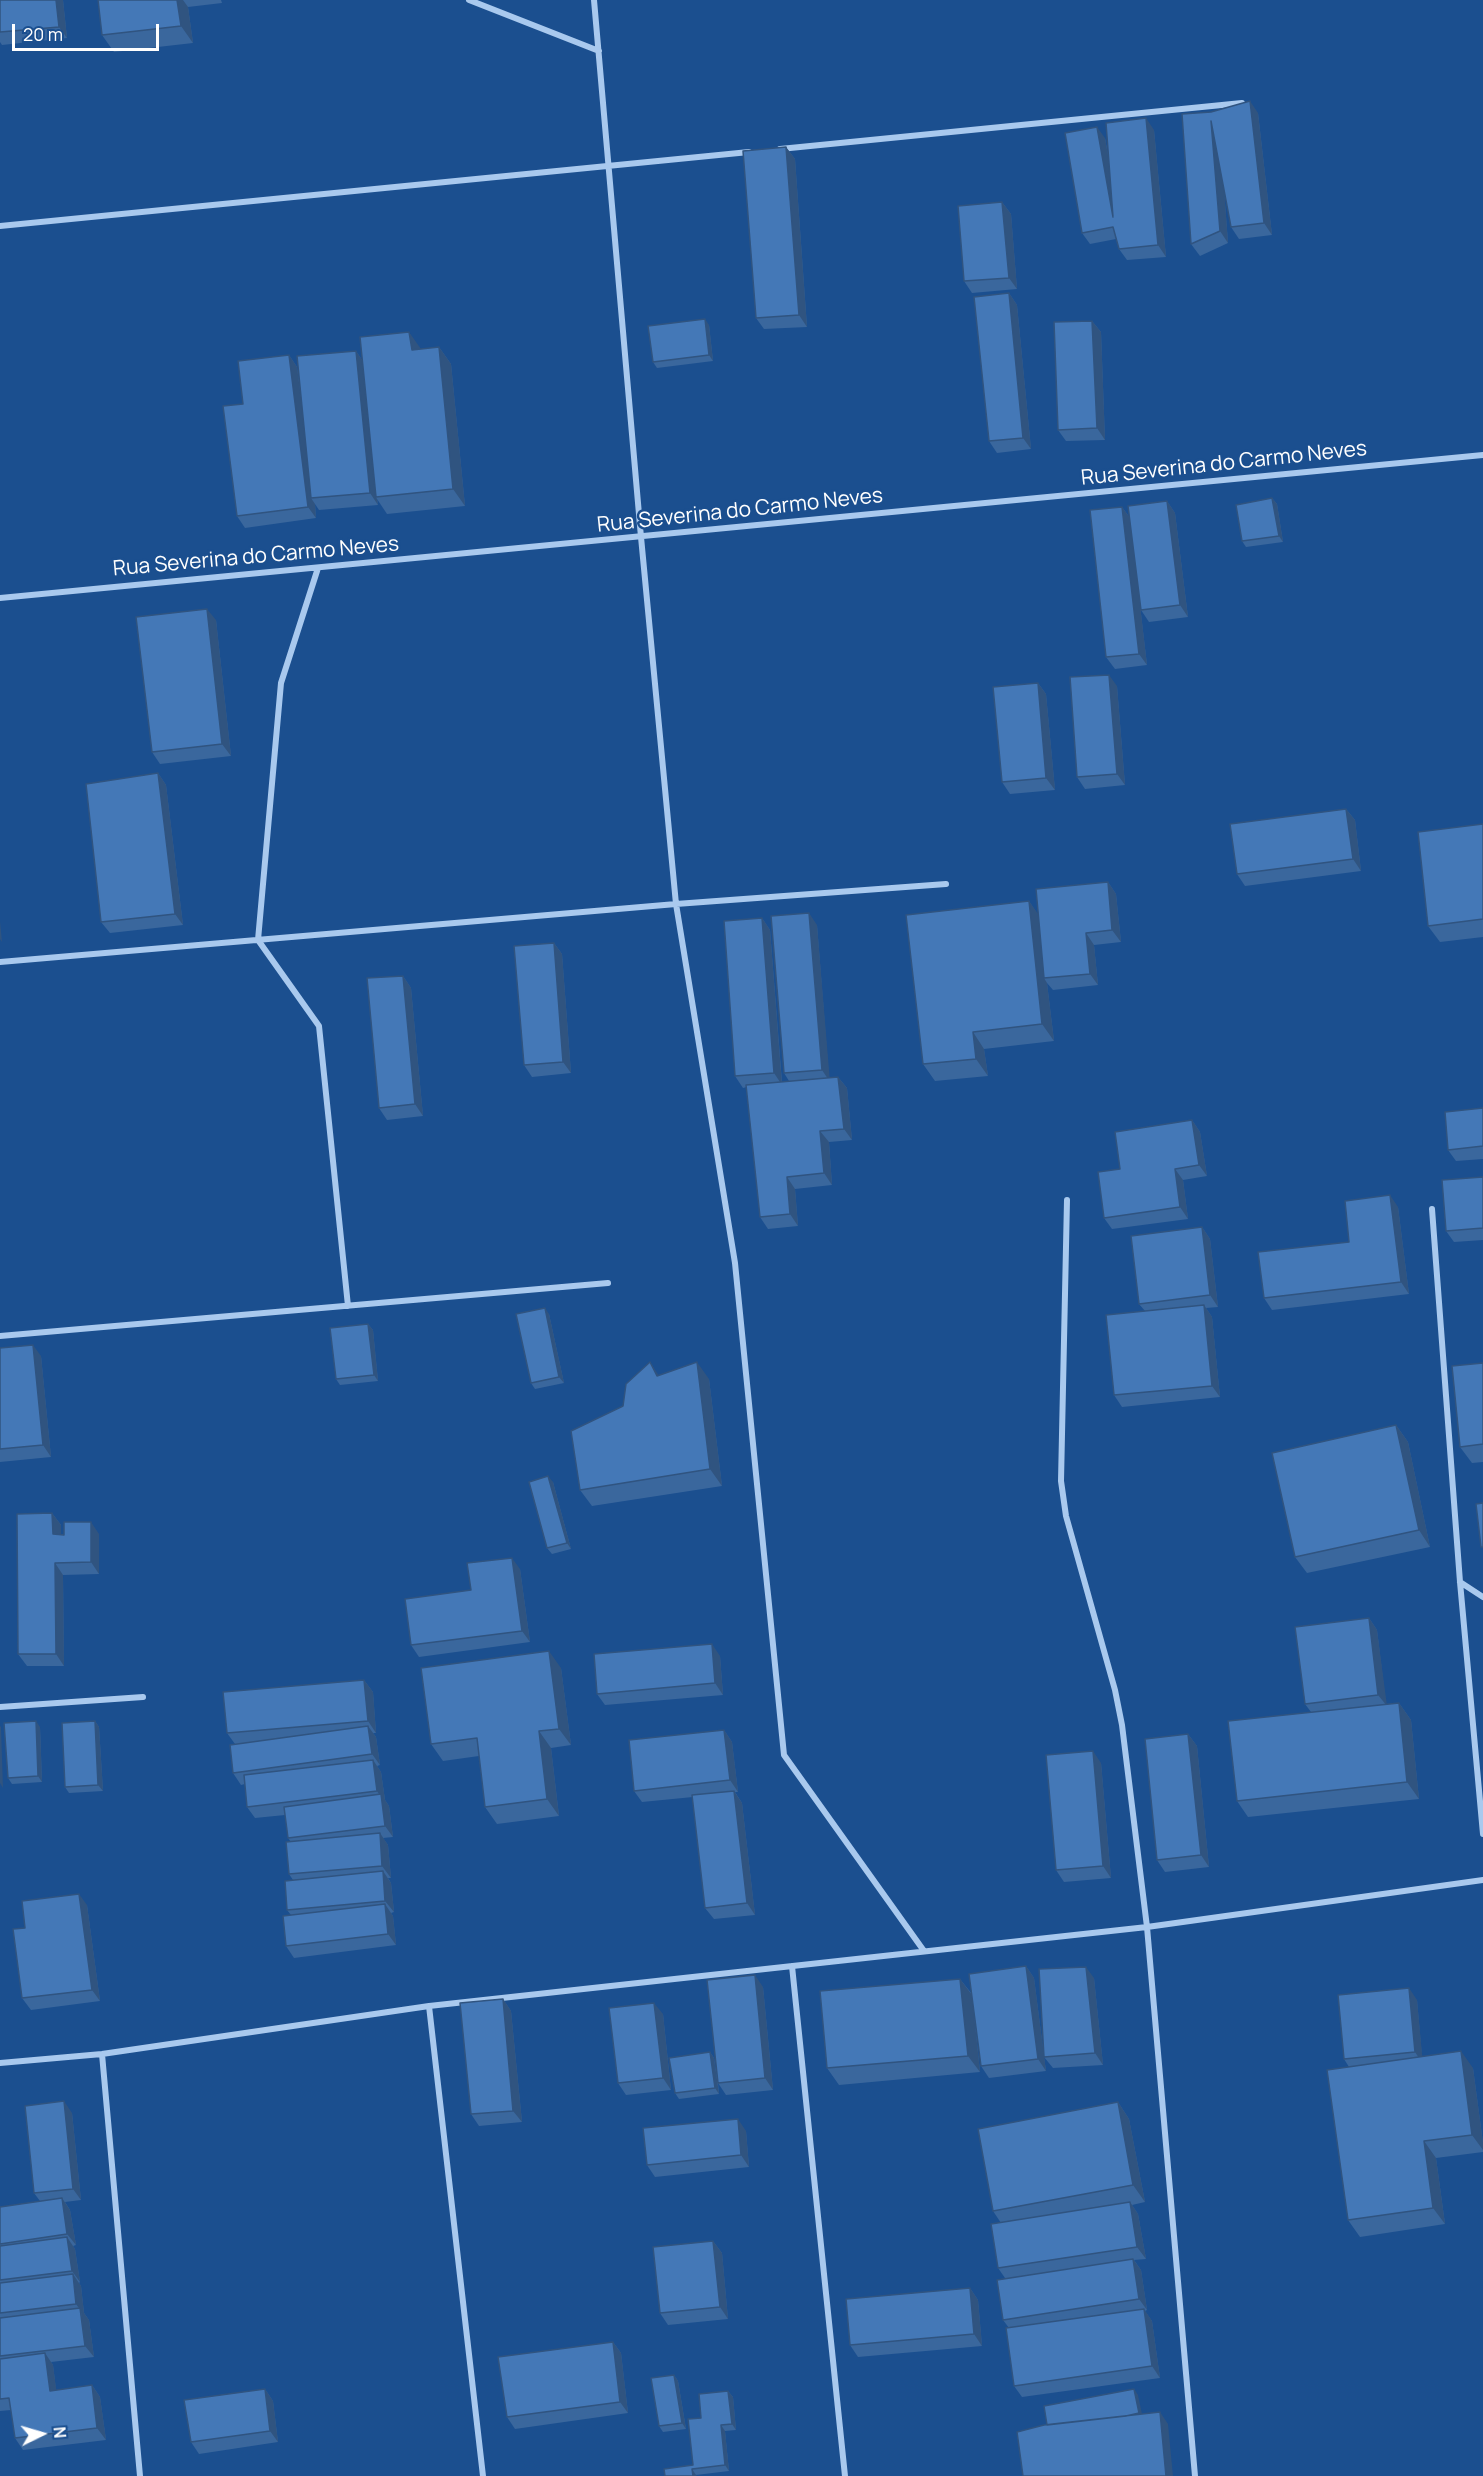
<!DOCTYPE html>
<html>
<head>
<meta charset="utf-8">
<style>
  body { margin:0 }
  #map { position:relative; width:1483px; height:2476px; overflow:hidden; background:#1b4f8f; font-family:Manrope,sans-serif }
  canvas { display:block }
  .north { position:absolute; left:12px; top:2404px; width:60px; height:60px; -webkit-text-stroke:4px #1b4f8f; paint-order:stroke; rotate:85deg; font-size:16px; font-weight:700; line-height:24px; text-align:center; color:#fff }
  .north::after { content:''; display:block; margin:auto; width:21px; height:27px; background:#fff; clip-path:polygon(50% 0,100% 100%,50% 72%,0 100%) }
  .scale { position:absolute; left:12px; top:24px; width:147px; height:27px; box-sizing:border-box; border:3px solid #fff; border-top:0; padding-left:8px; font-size:18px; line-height:21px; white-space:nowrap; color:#fff; -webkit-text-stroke:4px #1b4f8f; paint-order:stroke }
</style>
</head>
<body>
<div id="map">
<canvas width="1483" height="2476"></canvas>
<div class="north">N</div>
<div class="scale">20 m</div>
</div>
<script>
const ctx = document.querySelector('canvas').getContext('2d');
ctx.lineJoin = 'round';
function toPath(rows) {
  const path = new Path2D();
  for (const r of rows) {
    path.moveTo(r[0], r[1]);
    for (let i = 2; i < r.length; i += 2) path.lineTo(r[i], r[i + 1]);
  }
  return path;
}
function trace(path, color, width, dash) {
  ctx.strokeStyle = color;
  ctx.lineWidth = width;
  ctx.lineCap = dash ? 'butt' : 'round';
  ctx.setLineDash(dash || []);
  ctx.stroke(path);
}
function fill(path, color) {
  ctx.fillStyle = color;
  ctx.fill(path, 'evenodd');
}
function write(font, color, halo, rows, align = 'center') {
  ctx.font = font + ' Manrope,sans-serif';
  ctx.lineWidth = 5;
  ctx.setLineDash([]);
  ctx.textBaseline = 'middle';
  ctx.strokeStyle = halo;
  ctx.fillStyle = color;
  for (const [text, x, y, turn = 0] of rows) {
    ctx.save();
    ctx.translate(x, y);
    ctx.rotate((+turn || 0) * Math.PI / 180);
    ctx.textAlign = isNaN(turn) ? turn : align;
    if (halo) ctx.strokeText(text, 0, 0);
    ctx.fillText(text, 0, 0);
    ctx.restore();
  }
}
trace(toPath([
  [469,0,599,51],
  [594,0,641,537,676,904,735,1263,784,1755,924,1951],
  [780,149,1242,103],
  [0,226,749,152],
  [318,568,281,683,258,940,319,1026,348,1306],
  [0,598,1483,455],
  [0,962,676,904,946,884],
  [1067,1200,1061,1481,1066,1516,1115,1690,1122,1725,1147,1927,1195,2476],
  [1432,1209,1460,1582,1483,1834],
  [0,1336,608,1283],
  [1460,1582,1483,1597],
  [0,1707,143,1697],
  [792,1966,845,2476],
  [429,2006,483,2476],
  [102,2054,140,2476],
  [0,2063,102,2054,429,2006,1147,1927,1483,1880]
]), '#a9c9ee', 6);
fill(toPath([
  [0,0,63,0,67,38,2,45,0,42],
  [98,0,221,0,222,3,188,7,193,43,114,52,102,35],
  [1258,113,1272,235,1239,239,1231,227,1224,190,1228,243,1200,256,1191,244],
  [1154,130,1166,257,1127,260,1119,249,1116,239,1090,244,1082,233,1105,138,1109,160],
  [786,147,795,159,807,327,764,329,756,318],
  [1002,202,1011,214,1017,289,972,293,964,281],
  [1009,293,1017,305,1031,449,997,453,989,441],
  [1092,321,1101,332,1105,440,1066,441,1058,430],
  [709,325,713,361,657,368,653,362],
  [439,347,451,364,465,506,387,514,377,499,378,505,319,510,315,504,316,518,245,528,237,516,243,404,289,355,297,367,302,400,356,351,362,360,421,349],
  [1272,498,1277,504,1283,542,1246,547,1242,541],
  [1167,501,1175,513,1188,617,1149,622,1141,610,1139,597,1147,665,1115,669,1106,657,1122,507,1130,518],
  [216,620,231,756,160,764,152,752],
  [1038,683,1046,694,1055,790,1010,794,1002,782],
  [1117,686,1125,785,1085,789,1077,777],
  [158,773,166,785,183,925,110,933,101,922],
  [1346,809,1355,820,1361,871,1245,886,1237,874],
  [1483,824,1483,937,1440,942,1428,926],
  [1108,882,1116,894,1121,942,1094,945,1098,985,1053,990,1047,983,1054,1041,984,1049,988,1076,935,1081,923,1064,1029,901,1038,915],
  [762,918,770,930,782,1082,789,1081,784,1073,817,925,829,1077,838,1077,847,1088,852,1140,829,1142,832,1185,795,1189,798,1226,768,1229,760,1217,747,1087,743,1088,735,1076],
  [554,943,562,954,571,1073,532,1077,524,1065],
  [403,976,411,988,423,1116,387,1120,379,1108],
  [1483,1108,1483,1159,1456,1161,1448,1150],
  [1192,1120,1200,1132,1207,1176,1183,1180,1188,1219,1112,1229,1104,1218,1120,1169],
  [1483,1177,1483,1240,1454,1242,1446,1231],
  [1398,1207,1409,1294,1272,1310,1264,1298,1349,1242],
  [1202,1227,1210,1239,1218,1307,1206,1308,1212,1317,1220,1397,1122,1407,1114,1395,1145,1311,1139,1304],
  [549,1314,564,1383,535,1389,531,1383],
  [368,1324,373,1330,378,1381,340,1385,336,1379],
  [0,1348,41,1356,51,1457,0,1462],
  [1483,1363,1483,1462,1472,1463,1460,1447],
  [659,1375,709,1379,722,1486,592,1506,580,1490,623,1406],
  [1396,1425,1408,1442,1430,1547,1307,1573,1295,1557],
  [553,1482,571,1549,552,1554,547,1548],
  [52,1513,61,1525,61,1534,99,1534,99,1574,63,1575,64,1666,27,1666,18,1654],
  [520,1569,530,1642,419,1657,411,1645,471,1590],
  [1369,1618,1377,1630,1386,1704,1399,1703,1411,1720,1419,1799,1248,1817,1237,1801,1311,1712,1305,1704],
  [720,1656,723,1695,605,1705,597,1694],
  [561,1668,571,1745,551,1748,559,1816,497,1824,485,1807,479,1756,443,1761,431,1744],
  [364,1680,373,1692,376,1733,373,1733,376,1737,380,1765,377,1766,381,1772,385,1800,389,1806,393,1837,383,1838,388,1845,391,1878,388,1878,391,1883,394,1912,391,1913,393,1916,396,1945,294,1958,286,1946,291,1915,287,1910,293,1880,289,1874,291,1842,288,1838,285,1815,255,1818,247,1807,245,1784,241,1785,233,1773,235,1744,227,1733],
  [95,1721,99,1727,103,1791,69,1793,65,1787],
  [40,1727,42,1782,12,1784,8,1778],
  [724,1730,732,1742,738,1792,735,1792,742,1803,755,1915,714,1919,705,1908,693,1797,642,1802,634,1791],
  [1188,1734,1197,1746,1209,1867,1165,1872,1157,1860],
  [1101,1763,1111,1878,1064,1882,1056,1870],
  [87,1905,100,2001,31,2010,22,1998,25,1928],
  [1026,1966,1034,1978,1044,2056,1094,1978,1103,2065,1053,2068,1044,2057,1046,2071,989,2078,981,2066,974,2011,980,2072,839,2085,827,2068,960,1979,972,1994],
  [763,1987,773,2090,726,2095,718,2083,719,2094,679,2099,675,2093,710,2052,714,2058,717,2077],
  [503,1999,511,2011,522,2122,479,2126,471,2114],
  [1417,2000,1422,2057,1473,2068,1483,2143,1483,2152,1436,2158,1445,2224,1360,2237,1348,2220,1349,2067,1344,2059],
  [663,2014,671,2090,626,2095,618,2083],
  [1118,2102,1129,2119,1145,2202,1132,2205,1138,2214,1146,2259,1134,2260,1141,2270,1147,2310,1145,2311,1152,2321,1160,2378,1022,2397,1014,2386,1009,2328,1003,2320,1005,2278,998,2268,1001,2223,993,2211],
  [72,2113,81,2200,65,2202,70,2210,76,2245,73,2246,75,2249,80,2282,79,2283,81,2286,84,2313,89,2320,94,2357,51,2362,53,2365,56,2390,92,2385,100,2397,106,2440,23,2450,15,2438,11,2410,0,2411,0,2207,40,2201,34,2193],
  [746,2131,749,2167,655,2177,647,2165],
  [713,2241,722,2253,728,2319,668,2325,660,2313],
  [970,2288,978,2300,982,2346,858,2357,850,2345],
  [613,2342,621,2353,628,2413,515,2429,507,2417],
  [674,2375,678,2381,686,2429,663,2432,659,2426],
  [265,2389,273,2401,278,2442,199,2454,191,2442],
  [728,2391,733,2397,736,2430,725,2431,729,2471,696,2475,665,2476,693,2465,701,2418]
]), '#3a679d');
fill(toPath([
  [56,0,63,0,67,38,59,27],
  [177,0,183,0,188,7,193,43,181,26],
  [1250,101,1258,113,1272,235,1264,223],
  [1146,118,1154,130,1166,257,1158,245],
  [1211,121,1220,133,1228,243,1220,231],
  [1097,127,1105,138,1121,229,1113,217],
  [786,147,795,159,807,327,799,315],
  [1002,202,1011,214,1017,289,1009,278],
  [1009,293,1017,305,1031,449,1023,438],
  [705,319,709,325,713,361,709,355],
  [1092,321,1101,332,1105,440,1097,428],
  [409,332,421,349,412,350],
  [439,347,451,364,465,506,453,489],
  [356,351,364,363,376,497,377,499,378,505,370,493],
  [289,355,297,367,314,498,311,498,315,504,316,518,308,507],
  [1272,498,1277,504,1283,542,1279,536],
  [1167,501,1175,513,1188,617,1180,605],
  [1122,507,1130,518,1147,665,1139,654],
  [207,609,216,620,231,756,222,744],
  [1109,675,1117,686,1125,785,1117,774],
  [1038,683,1046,694,1055,790,1046,778],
  [158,773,166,785,183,925,175,914],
  [1346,809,1355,820,1361,871,1353,859],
  [1108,882,1116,894,1121,942,1112,930],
  [1029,901,1041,918,1044,978,1047,983,1054,1041,1042,1024],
  [809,913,817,925,830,1082,822,1070],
  [762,918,770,930,782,1085,774,1073],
  [0,921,2,942,0,939],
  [1086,933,1094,945,1098,985,1090,974],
  [554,943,562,954,571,1073,563,1062],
  [403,976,411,988,423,1116,415,1104],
  [973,1032,984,1049,988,1076,976,1059],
  [838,1077,847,1088,852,1140,844,1129],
  [1192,1120,1200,1132,1207,1176,1199,1165],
  [820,1131,829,1142,832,1185,824,1173],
  [1175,1169,1183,1180,1188,1219,1180,1207],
  [787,1177,795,1189,798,1226,790,1214],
  [1390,1195,1398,1207,1409,1294,1401,1282],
  [1202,1227,1210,1239,1218,1307,1210,1295],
  [1204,1305,1212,1317,1220,1397,1212,1386],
  [545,1308,549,1314,564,1383,559,1377],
  [368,1324,373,1330,378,1381,374,1375],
  [33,1345,41,1356,51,1457,43,1445],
  [650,1362,661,1379,657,1376],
  [697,1362,709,1379,722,1486,710,1469],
  [1396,1425,1408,1442,1430,1547,1419,1530],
  [548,1476,553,1482,571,1549,567,1543],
  [52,1513,61,1525,61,1546,53,1534],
  [91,1522,99,1534,99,1574,91,1562],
  [512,1558,520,1569,530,1642,522,1631],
  [55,1563,63,1575,64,1666,56,1654],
  [1369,1618,1377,1630,1387,1706,1378,1695],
  [712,1644,720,1656,723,1695,715,1683],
  [549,1651,561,1668,571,1745,559,1729],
  [364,1680,373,1692,376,1733,368,1721],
  [1399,1703,1411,1720,1419,1799,1407,1782],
  [36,1721,40,1727,42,1782,38,1776],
  [95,1721,99,1727,103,1791,98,1785],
  [0,1726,1,1727,3,1788,0,1783],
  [368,1726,376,1737,380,1765,372,1754],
  [724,1730,732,1742,738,1792,730,1780],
  [539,1731,551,1748,559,1816,547,1799],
  [1188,1734,1197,1746,1209,1867,1201,1855],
  [1093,1751,1101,1763,1111,1878,1103,1866],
  [373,1760,381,1772,385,1800,389,1806,393,1837,385,1826,381,1797,377,1791],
  [734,1791,742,1803,755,1915,747,1903],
  [380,1833,388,1845,391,1878,382,1866],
  [383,1871,391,1883,394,1912,385,1901],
  [79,1894,87,1905,100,2001,92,1990],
  [385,1904,393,1916,396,1945,388,1934],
  [1026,1966,1034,1978,1046,2071,1038,2059],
  [1086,1967,1094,1978,1103,2065,1095,2053],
  [755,1975,763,1987,773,2090,765,2078],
  [960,1979,972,1995,980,2072,968,2056],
  [1409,1988,1417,2000,1423,2064,1415,2052],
  [503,1999,511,2011,522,2122,513,2111],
  [654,2003,663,2014,671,2090,663,2078],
  [1461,2051,1473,2068,1483,2143,1483,2150,1472,2135],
  [710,2052,714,2058,719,2094,715,2088],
  [64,2101,72,2113,81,2200,73,2189],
  [1118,2102,1129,2119,1145,2202,1133,2185],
  [738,2119,746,2131,749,2167,741,2155],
  [1424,2141,1436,2158,1445,2224,1433,2208],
  [62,2198,70,2210,76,2245,67,2234],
  [1130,2202,1138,2214,1146,2259,1137,2247],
  [67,2237,75,2249,80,2282,72,2271],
  [713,2241,722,2253,728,2319,720,2307],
  [1133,2259,1141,2270,1147,2310,1139,2299],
  [73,2274,81,2286,84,2313,89,2320,94,2357,85,2346,81,2311,76,2304],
  [970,2288,978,2300,982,2346,974,2334],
  [1144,2309,1152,2321,1160,2378,1152,2366],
  [613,2342,621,2353,628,2413,620,2402],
  [45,2353,53,2365,58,2403,50,2391],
  [674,2375,678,2381,686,2429,682,2423],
  [92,2385,100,2397,106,2440,97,2428],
  [265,2389,273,2401,278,2442,270,2431],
  [1134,2389,1138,2395,1143,2419,1139,2413],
  [728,2391,733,2397,736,2430,732,2424],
  [1160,2412,1168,2424,1173,2476,1166,2476],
  [721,2425,725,2431,729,2471,725,2465],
  [692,2469,696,2475,697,2476,693,2476]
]), '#305480');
const building = toPath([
  [0,0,56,0,59,27,0,32,0,0],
  [98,0,177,0,181,26,102,35,98,0],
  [1250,101,1264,223,1231,227,1211,121,1220,231,1191,244,1182,114,1211,112,1250,101],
  [1146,118,1158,245,1119,249,1113,227,1082,233,1065,133,1097,127,1113,217,1106,123,1146,118],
  [786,147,799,315,756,318,743,151,786,147],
  [1002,202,1009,278,964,281,958,206,1002,202],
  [1009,293,1023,438,989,441,974,297,1009,293],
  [705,319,709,355,653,362,648,326,705,319],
  [1092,321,1097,428,1058,430,1054,322,1092,321],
  [409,332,412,350,439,347,453,489,376,497,360,337,409,332],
  [356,351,370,493,311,498,297,356,356,351],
  [289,355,308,507,237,516,223,406,243,404,238,361,289,355],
  [1272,498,1279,536,1242,541,1236,505,1272,498],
  [1167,501,1180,605,1141,610,1128,506,1167,501],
  [1122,507,1139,654,1106,657,1090,510,1122,507],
  [207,609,222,744,152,752,136,617,207,609],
  [1109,675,1117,774,1077,777,1070,677,1109,675],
  [1038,683,1046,778,1002,782,993,687,1038,683],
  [158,773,175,914,101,922,86,784,158,773],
  [1346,809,1353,859,1237,874,1230,824,1346,809],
  [1483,824,1483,919,1428,926,1418,832,1483,824],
  [1108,882,1112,930,1086,933,1090,974,1044,978,1036,889,1108,882],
  [1029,901,1042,1024,973,1032,976,1059,923,1064,906,915,1029,901],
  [809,913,822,1070,784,1073,771,916,809,913],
  [762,918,774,1073,735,1076,724,921,762,918],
  [554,943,563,1062,524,1065,514,946,554,943],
  [403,976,415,1104,379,1108,367,978,403,976],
  [838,1077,844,1129,820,1131,824,1173,787,1177,790,1214,760,1217,746,1085,838,1077],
  [1483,1108,1483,1146,1448,1150,1445,1112,1483,1108],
  [1192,1120,1199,1165,1175,1169,1180,1207,1104,1218,1098,1172,1120,1169,1115,1132,1192,1120],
  [1483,1177,1483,1228,1446,1231,1442,1180,1483,1177],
  [1390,1195,1401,1282,1264,1298,1258,1252,1349,1242,1345,1201,1390,1195],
  [1202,1227,1210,1295,1139,1304,1131,1236,1202,1227],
  [1204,1305,1212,1386,1114,1395,1106,1315,1204,1305],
  [545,1308,559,1377,531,1383,516,1314,545,1308],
  [368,1324,374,1375,336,1379,330,1328,368,1324],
  [33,1345,43,1445,0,1449,0,1348,33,1345],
  [650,1362,657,1376,697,1362,710,1469,580,1490,571,1431,623,1406,626,1384,650,1362],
  [1483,1363,1483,1444,1460,1447,1452,1366,1483,1363],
  [1396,1425,1419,1530,1295,1557,1272,1453,1396,1425],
  [548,1476,567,1543,547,1548,529,1482,548,1476],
  [1483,1503,1483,1547,1481,1547,1476,1504,1483,1503],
  [52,1513,53,1534,64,1535,64,1522,91,1522,91,1562,55,1563,56,1654,18,1654,17,1514,52,1513],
  [512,1558,522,1631,411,1645,405,1599,471,1590,467,1563,512,1558],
  [1369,1618,1378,1695,1305,1704,1295,1627,1369,1618],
  [712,1644,715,1683,597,1694,594,1654,712,1644],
  [549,1651,559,1729,539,1731,547,1799,485,1807,477,1738,431,1744,421,1668,549,1651],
  [364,1680,368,1721,227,1733,223,1692,364,1680],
  [1399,1703,1407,1782,1237,1801,1228,1721,1399,1703],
  [36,1721,38,1776,8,1778,4,1723,36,1721],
  [95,1721,98,1785,65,1787,62,1723,95,1721],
  [368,1726,372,1754,233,1773,230,1745,368,1726],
  [724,1730,730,1780,634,1791,629,1740,724,1730],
  [1188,1734,1201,1855,1157,1860,1145,1739,1188,1734],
  [1093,1751,1103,1866,1056,1870,1046,1755,1093,1751],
  [373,1760,377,1791,247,1807,244,1775,373,1760],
  [734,1791,747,1903,705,1908,692,1795,734,1791],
  [381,1794,385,1826,288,1838,284,1807,381,1794],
  [380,1833,382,1866,289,1874,286,1842,380,1833],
  [383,1871,385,1901,287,1910,285,1881,383,1871],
  [79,1894,92,1990,22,1998,13,1929,25,1928,22,1901,79,1894],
  [385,1904,388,1934,286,1946,283,1916,385,1904],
  [1026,1966,1038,2059,981,2066,969,1974,1026,1966],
  [1086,1967,1095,2053,1044,2057,1039,1969,1086,1967],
  [755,1975,765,2078,718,2083,707,1980,755,1975],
  [960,1979,968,2056,827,2068,820,1991,960,1979],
  [1409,1988,1415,2052,1344,2059,1338,1995,1409,1988],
  [503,1999,513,2111,471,2114,460,2003,503,1999],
  [654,2003,663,2078,618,2083,609,2008,654,2003],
  [1461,2051,1472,2135,1424,2141,1433,2208,1348,2220,1327,2070,1461,2051],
  [710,2052,715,2088,675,2093,669,2058,710,2052],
  [64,2101,73,2189,34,2193,25,2106,64,2101],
  [1118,2102,1133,2185,993,2211,978,2129,1118,2102],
  [738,2119,741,2155,647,2165,643,2128,738,2119],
  [62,2198,67,2234,0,2244,0,2207,62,2198],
  [1130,2202,1137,2247,998,2268,991,2224,1130,2202],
  [67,2237,72,2271,0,2280,0,2246,67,2237],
  [713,2241,720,2307,660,2313,653,2247,713,2241],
  [1133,2259,1139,2299,1003,2320,997,2280,1133,2259],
  [73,2274,76,2304,0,2313,0,2283,73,2274],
  [970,2288,974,2334,850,2345,846,2299,970,2288],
  [80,2308,85,2346,0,2356,0,2318,80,2308],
  [1144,2309,1152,2366,1014,2386,1006,2328,1144,2309],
  [613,2342,620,2402,507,2417,498,2357,613,2342],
  [45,2353,50,2391,92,2385,97,2428,15,2438,9,2398,0,2399,0,2359,45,2353],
  [674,2375,682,2423,659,2426,651,2378,674,2375],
  [265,2389,270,2431,191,2442,184,2400,265,2389],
  [1134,2389,1139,2413,1126,2416,1047,2425,1044,2406,1134,2389],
  [728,2391,732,2424,721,2425,725,2465,692,2469,693,2476,665,2476,664,2469,693,2465,688,2419,701,2418,699,2394,728,2391],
  [1160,2412,1166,2476,1023,2476,1017,2432,1044,2425,1160,2412]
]);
fill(building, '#4478b7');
trace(building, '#305480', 1.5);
write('21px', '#fff', '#1b4f8f', [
  ["Rua Severina do Carmo Neves",1224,464,-6],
  ["Rua Severina do Carmo Neves",740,511,-6],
  ["Rua Severina do Carmo Neves",256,557,-5]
]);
</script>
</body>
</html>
